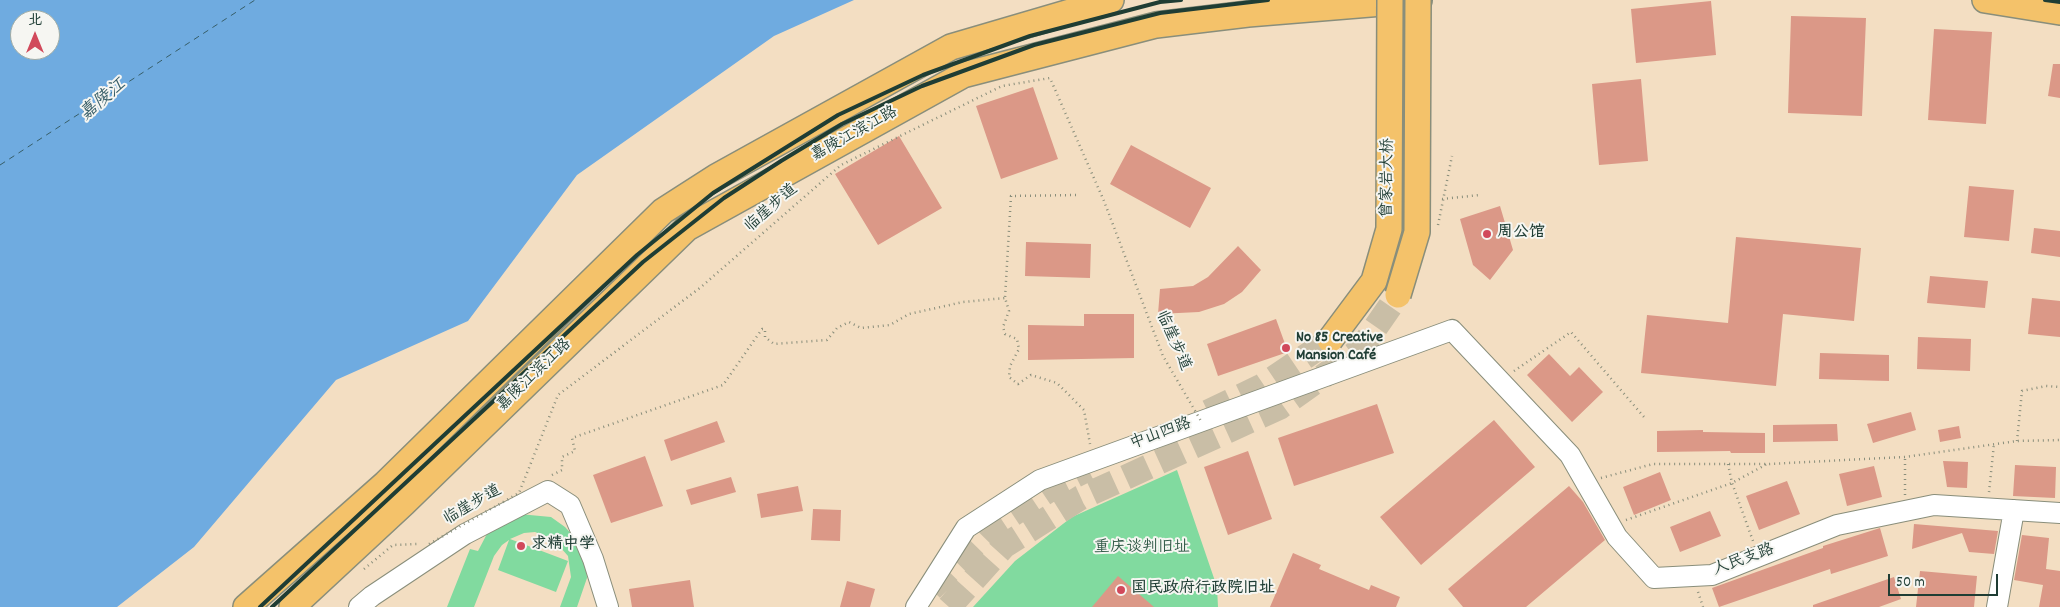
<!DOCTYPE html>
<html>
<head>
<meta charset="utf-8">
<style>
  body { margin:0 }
  #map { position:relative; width:2060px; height:607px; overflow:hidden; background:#f3dec2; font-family:Dekko,"LXGW WenKai TC",sans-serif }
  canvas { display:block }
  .north { position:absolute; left:10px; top:10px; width:50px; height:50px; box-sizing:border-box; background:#f6f6f2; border:1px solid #a0aca6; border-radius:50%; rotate:0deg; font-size:14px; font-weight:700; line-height:20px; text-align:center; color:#1f3d34 }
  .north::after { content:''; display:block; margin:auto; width:18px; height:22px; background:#d1495b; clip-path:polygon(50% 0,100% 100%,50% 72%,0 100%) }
  .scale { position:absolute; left:1888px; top:574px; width:110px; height:22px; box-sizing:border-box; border:2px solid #1f3d34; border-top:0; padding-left:6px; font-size:15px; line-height:18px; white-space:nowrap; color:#1f3d34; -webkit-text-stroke:4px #f6f6f2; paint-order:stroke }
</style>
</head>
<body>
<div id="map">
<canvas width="2060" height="607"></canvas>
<div class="north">北</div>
<div class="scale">50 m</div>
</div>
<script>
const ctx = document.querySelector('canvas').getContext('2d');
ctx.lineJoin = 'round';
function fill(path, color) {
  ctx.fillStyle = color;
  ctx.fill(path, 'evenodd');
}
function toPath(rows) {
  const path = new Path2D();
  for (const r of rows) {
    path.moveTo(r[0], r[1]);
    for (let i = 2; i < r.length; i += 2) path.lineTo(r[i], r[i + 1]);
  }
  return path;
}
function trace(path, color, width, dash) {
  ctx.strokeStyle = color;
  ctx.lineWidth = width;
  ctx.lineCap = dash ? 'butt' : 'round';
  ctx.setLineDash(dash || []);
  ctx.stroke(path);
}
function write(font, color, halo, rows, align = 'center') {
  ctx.font = font + ' Dekko,"LXGW WenKai TC",sans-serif';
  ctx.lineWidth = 4;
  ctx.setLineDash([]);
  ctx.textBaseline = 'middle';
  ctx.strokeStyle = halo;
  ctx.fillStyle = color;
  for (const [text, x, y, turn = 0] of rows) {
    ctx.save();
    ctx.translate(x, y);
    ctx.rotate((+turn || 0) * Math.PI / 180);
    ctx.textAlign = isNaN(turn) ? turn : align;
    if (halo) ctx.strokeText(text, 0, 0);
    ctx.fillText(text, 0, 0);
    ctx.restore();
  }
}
fill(toPath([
  [1177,470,1217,587,1218,607,973,607,1015,561,1072,517],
  [519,514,551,517,565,527,578,541,586,564,587,578,577,607,560,607,571,577,568,556,553,539,535,532,524,533,510,539,568,561,556,592,498,570,509,540,502,545,494,556,474,607,447,607,470,549,478,551,489,530]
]), '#81da9f');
fill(toPath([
  [0,0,854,0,774,36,577,175,468,321,336,380,194,547,117,607,0,607],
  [20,20,50,20,50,50,20,50]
]), '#6fabe0');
trace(toPath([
  [0,165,255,0]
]), '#375e68', 1, [6, 5]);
fill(toPath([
  [1711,1,1716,55,1636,63,1631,9],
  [1791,16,1866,18,1862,116,1788,113],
  [1934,29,1992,32,1986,124,1928,120],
  [2053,64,2060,64,2060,98,2048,96],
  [1641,79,1648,161,1599,165,1592,84],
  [1033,87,1058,159,1001,179,976,106],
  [899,136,942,208,878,245,835,174],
  [1131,145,1211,188,1190,228,1110,184],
  [1969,186,2014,190,2009,241,1964,237],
  [1500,206,1513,250,1490,280,1473,265,1460,219],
  [2034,228,2060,231,2060,257,2031,253],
  [1736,237,1861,248,1854,321,1783,314,1776,386,1641,373,1647,315,1728,323],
  [1026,242,1091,244,1090,278,1025,276],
  [1238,246,1261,270,1242,292,1224,304,1199,312,1158,314,1160,289,1193,286,1208,277],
  [1930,276,1988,281,1985,308,1927,303],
  [2032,298,2060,301,2060,337,2028,334],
  [1084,314,1134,314,1134,358,1028,360,1028,325,1084,326],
  [1276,319,1288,352,1218,376,1207,344],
  [1918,337,1971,339,1970,371,1917,369],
  [1820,353,1889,355,1889,381,1819,379],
  [1549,354,1570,376,1579,367,1603,392,1572,422,1527,375],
  [1377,404,1394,453,1294,486,1278,438],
  [1911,412,1916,430,1873,443,1867,424],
  [1494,420,1535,467,1421,565,1380,517],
  [717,421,725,442,671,461,664,440],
  [1837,424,1838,441,1773,442,1773,425],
  [1959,426,1961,438,1940,442,1938,430],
  [1703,430,1703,432,1765,433,1765,453,1731,453,1730,451,1657,452,1657,431],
  [1248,451,1272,519,1228,535,1204,467],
  [645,456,663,506,611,523,593,475],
  [1943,461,1968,462,1967,488,1947,487],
  [2015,465,2056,467,2055,498,2013,496],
  [1874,466,1882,497,1847,506,1839,474],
  [1660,472,1671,500,1634,515,1623,487],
  [731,477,736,492,691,505,686,490],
  [1787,481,1800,514,1759,530,1746,496],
  [798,486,803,511,761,518,757,494],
  [1569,486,1583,502,1605,540,1526,607,1463,607,1448,589],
  [813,509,841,510,840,541,811,540],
  [1710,511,1721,536,1680,552,1670,527],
  [1914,524,1998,531,1994,554,1969,552,1962,533,1912,549],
  [1880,528,1888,556,1831,574,1830,569,1719,607,1712,588,1823,548,1823,546],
  [2022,535,2049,538,2046,569,2060,571,2060,607,2039,607,2043,585,2014,580],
  [1293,553,1321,565,1319,569,1369,590,1371,585,1400,597,1396,607,1270,607],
  [1920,571,1977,576,1974,607,1916,607],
  [1118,576,1154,607,1092,607],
  [1894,577,1901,599,1879,607,1813,607,1813,605],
  [690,580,694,607,632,607,629,589],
  [847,581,875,589,870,607,840,607]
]), '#db9887');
trace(toPath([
  [1208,412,1262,386,1330,340],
  [931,589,989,530,1058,484,1088,469],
  [949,607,1004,546,1080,498,1280,407,1360,350,1398,295]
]), '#c9bea6', 25, [25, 12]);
const minor = toPath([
  [359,607,372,596,465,534,548,491,570,505,593,559,608,607],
  [916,607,966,528,1040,480,1452,330,1570,455,1617,537,1654,578,1712,575,1837,525,1934,505,2060,513],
  [1997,607,2014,510]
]);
const major = toPath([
  [1985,0,2060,12],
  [246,607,386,483,663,211,716,177,951,47,1111,0],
  [292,607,404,503,687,228,963,75,1156,25,1248,14,1419,0]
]);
trace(minor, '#898e7b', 22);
trace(major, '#898e7b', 28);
trace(toPath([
  [1076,195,1011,196,1005,298,1009,311,1003,327,1005,334,1017,339,1019,349,1010,366,1009,377,1018,384,1031,375,1057,383,1084,410,1090,444],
  [1442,199,1480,195],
  [1438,225,1452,156],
  [1514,371,1571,332,1644,417],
  [2017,441,2022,391,2046,386,2060,387],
  [1728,464,1732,483,1753,541],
  [552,475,562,470,562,457,575,451,572,438,723,385,762,329,765,329,765,337,774,344,827,340,837,328,849,322,861,328,890,325,909,314,963,302,1005,298],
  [1601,478,1653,464,1768,464,1905,457,2017,441,2060,440],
  [1989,492,1994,444],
  [1905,495,1905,457],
  [1626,520,1732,483,1767,464],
  [364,569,393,545,417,544],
  [1698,592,1703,607]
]), '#898e7b', 2.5, [1, 4]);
trace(minor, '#fff', 20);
trace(major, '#f4c26a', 25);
trace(toPath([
  [1398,0,1401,119,1408,176],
  [1410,0,1413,118,1421,179],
  [2045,0,2060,2],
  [260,607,637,255,713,193,838,115,923,75,1030,36,1160,2,1181,0],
  [272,607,643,262,724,198,781,161,842,124,922,86,1034,45,1160,13,1268,0]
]), '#1f3d34', 4);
const majorBridge = toPath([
  [1398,295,1417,232,1418,0],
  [1330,340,1374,281,1389,229,1390,0]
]);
trace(majorBridge, '#898e7b', 28, []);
trace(toPath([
  [429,544,519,493,558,395,701,287,841,165,1002,86,1050,78,1104,201,1163,356,1201,421]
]), '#898e7b', 2.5, [1, 4]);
trace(majorBridge, '#f4c26a', 25);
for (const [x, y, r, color] of [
  [1487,234,5,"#d1495b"],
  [1286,348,5,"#d1495b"],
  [521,546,5,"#d1495b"],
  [1121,590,5,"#d1495b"]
]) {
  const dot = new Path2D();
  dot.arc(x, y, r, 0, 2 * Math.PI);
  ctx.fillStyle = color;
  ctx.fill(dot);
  trace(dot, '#f6f6f2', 2);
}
write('16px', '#1f3d34', '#f6f6f2', [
  ["嘉陵江滨江路",855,135,-29],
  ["曾家岩大桥",1389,178,-89],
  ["临崖步道",772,209,-41],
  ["临崖步道",1172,341,66],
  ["嘉陵江滨江路",535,376,-44],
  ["中山四路",1161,435,-20],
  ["临崖步道",473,506,-30],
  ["人民支路",1744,561,-20]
]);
write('bold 16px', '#1f3d34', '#f6f6f2', [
  ["周公馆",1497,234],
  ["No 85 Creative",1296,339],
  ["Mansion Café",1296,357],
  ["求精中学",531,546],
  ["国民政府行政院旧址",1131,590]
], 'left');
write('16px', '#335c49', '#f6f6f2', [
  ["重庆谈判旧址",1142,549]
]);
write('italic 18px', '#375e68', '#f6f6f2', [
  ["嘉陵江",104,101,-40]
]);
</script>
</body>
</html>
